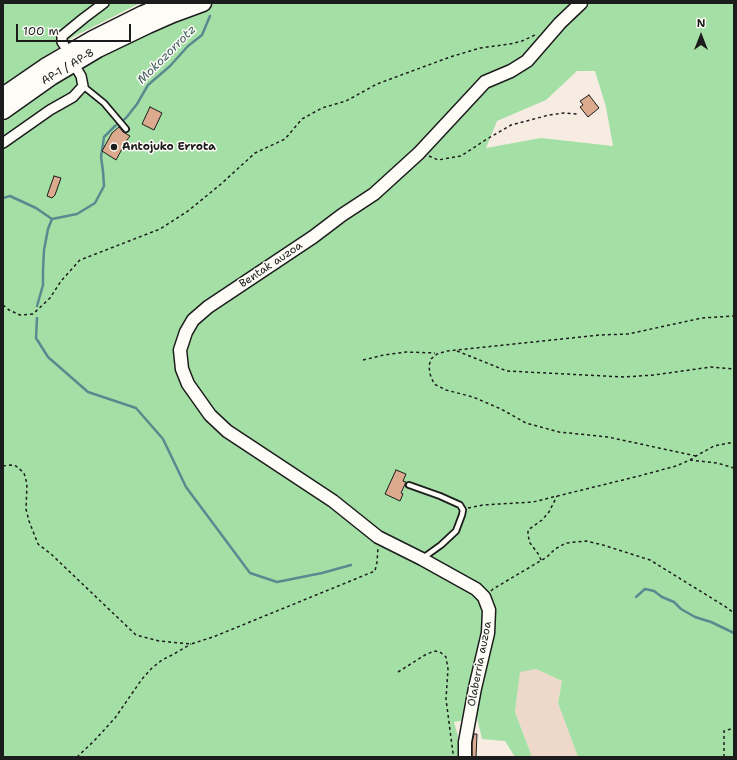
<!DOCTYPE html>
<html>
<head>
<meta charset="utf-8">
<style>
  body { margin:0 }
  #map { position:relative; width:737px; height:760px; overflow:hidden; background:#f6ece2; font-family:"Shantell Sans",sans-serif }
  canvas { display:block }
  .frame { position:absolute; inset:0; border:4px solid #1c1c1c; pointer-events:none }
  .north { position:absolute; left:681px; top:16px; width:40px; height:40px; -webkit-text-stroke:3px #fdfcf7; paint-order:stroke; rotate:0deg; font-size:11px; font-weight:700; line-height:16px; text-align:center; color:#1c1c1c }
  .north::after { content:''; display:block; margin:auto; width:14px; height:18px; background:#1c1c1c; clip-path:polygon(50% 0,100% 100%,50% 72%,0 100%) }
  .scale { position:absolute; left:16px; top:24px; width:115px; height:18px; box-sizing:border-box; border:2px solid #1c1c1c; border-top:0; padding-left:5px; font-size:12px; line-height:14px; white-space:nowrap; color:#1c1c1c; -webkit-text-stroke:3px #fdfcf7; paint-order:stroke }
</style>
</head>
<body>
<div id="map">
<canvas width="737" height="760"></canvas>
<div class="frame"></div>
<div class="north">N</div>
<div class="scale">100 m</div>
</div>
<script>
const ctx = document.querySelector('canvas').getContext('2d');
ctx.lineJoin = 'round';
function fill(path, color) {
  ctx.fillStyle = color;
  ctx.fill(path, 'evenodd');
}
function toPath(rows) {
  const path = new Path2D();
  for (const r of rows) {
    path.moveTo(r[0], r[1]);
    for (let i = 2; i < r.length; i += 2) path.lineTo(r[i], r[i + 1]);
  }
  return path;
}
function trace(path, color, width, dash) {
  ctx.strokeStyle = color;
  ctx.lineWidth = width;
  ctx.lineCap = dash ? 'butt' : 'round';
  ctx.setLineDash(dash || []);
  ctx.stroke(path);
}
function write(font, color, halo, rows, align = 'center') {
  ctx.font = font + ' "Shantell Sans",sans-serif';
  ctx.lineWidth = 3;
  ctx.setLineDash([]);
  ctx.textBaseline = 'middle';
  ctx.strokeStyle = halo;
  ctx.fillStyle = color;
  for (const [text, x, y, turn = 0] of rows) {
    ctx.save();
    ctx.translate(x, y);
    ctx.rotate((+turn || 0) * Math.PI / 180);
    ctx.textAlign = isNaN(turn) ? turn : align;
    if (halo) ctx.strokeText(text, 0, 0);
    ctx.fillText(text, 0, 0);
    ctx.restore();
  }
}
fill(toPath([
  [536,669,562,681,558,703,578,757,532,757,515,712,520,671]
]), '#eed8c9');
fill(toPath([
  [3,3,140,3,73,37,3,88],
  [217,3,734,3,734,757,578,757,558,703,562,681,536,669,520,672,515,712,532,757,515,757,505,741,482,739,477,718,454,722,464,757,3,757,3,122,51,86,105,50,175,16],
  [577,71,595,71,606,107,613,146,541,138,486,148,497,121,546,100]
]), '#a4e0a6');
trace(toPath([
  [3,198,10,196,36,208,52,219,77,214,95,203,104,186,103,171,101,157,104,137,115,126,126,118,137,104,148,85,170,66,188,46,202,35,210,16],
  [37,306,43,285,43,270,44,250,48,229,52,219],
  [37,318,36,338,48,357,88,392,136,408,163,439,186,487,250,573,277,582,322,573,351,565],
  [636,597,645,589,654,591,662,597,674,602,681,609,695,617,711,622,734,633]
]), '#5a8a8f', 2.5);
const building = toPath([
  [589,95,599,108,588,117,580,107,583,105,580,101,589,95],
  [150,107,162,113,154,130,142,124,150,107],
  [119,127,123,132,130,136,127,140,116,160,102,151,112,133,119,127],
  [54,176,61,178,55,195,52,198,47,196,54,176],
  [396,470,406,474,403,481,406,482,401,493,403,494,400,501,385,494,396,470],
  [474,734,477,734,476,757,472,757,472,743,474,734]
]);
fill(building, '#dcaa8e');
trace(building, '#1c1c1c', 1);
const lane = toPath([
  [83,86,104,103,126,129],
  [409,485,440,496,460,505,463,510,462,515,456,531,441,545,423,558]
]);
const street = toPath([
  [64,45,62,42,62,36,84,18,104,3],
  [3,143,50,110,73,97,83,86,81,76,78,71]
]);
const secondary = toPath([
  [465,757,465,742,475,688,488,633,489,610,484,597,476,589,422,559,378,537,333,501,227,431,210,415,188,384,182,369,180,350,186,332,193,320,208,307,313,237,342,215,374,194,419,153,485,82,511,71,527,61,560,23,581,3]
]);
const highway = toPath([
  [3,96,45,67,93,39,143,14,169,3],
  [3,111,51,77,98,49,148,25,173,14,203,3]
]);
trace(lane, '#1c1c1c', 8);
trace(street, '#1c1c1c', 12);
trace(secondary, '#1c1c1c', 15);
trace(highway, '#1c1c1c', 19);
trace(toPath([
  [429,156,438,160,461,156,487,139,511,125,549,115,564,113,578,114],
  [3,305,9,310,20,315,33,314,50,298,61,281,80,260,160,229,188,211,221,184,255,153,285,139,302,119,322,108,346,101,377,84,450,57,480,48,510,44,522,41,537,34],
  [457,351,507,371,624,377,654,375,711,367,734,369],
  [363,360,384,355,406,352,435,353],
  [696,456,608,437,559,432,526,423,501,409,473,397,446,390,434,384,430,374,429,366,431,359,437,354,447,351,600,335,628,334,702,318,734,316],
  [690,460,717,463,734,468],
  [3,466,11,465,16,466,24,473,27,484,26,509,29,521,38,544,51,554,136,635,159,641,191,644,213,637,375,571,377,562,378,547],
  [468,508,483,505,533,502,639,476,676,466,690,460,696,456,714,446,734,442],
  [541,560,539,555,530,543,528,535,528,530,542,520,549,512,557,496],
  [491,591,493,589,547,557,555,549,566,543,586,541,603,545,650,560,726,607,734,613],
  [398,672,425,655,434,651,440,652,446,657,448,669,446,699,451,738,453,753,455,757],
  [77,757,94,741,115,718,142,679,152,668,162,660,174,654,191,644],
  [724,757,724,731,734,728]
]), '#1c1c1c', 1.5, [3, 3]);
trace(lane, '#fdfcf7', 4.5);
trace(street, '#fdfcf7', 9);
trace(secondary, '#fdfcf7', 12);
trace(highway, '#fdfcf7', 16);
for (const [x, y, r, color] of [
  [114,147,4,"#1c1c1c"]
]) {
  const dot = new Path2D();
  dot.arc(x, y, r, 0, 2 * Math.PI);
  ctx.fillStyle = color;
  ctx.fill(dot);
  trace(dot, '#fdfcf7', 1.5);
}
write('11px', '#1c1c1c', '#fdfcf7', [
  ["AP-1 / AP-8",68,67,-31],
  ["Bentak auzoa",271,265,-34],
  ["Olaberria auzoa",480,664,-79]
]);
write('bold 11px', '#1c1c1c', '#fdfcf7', [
  ["Antojuko Errota",122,147]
], 'left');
write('italic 12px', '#405c5f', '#fdfcf7', [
  ["Mokozorrotz",167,55,-45]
]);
</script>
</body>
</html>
